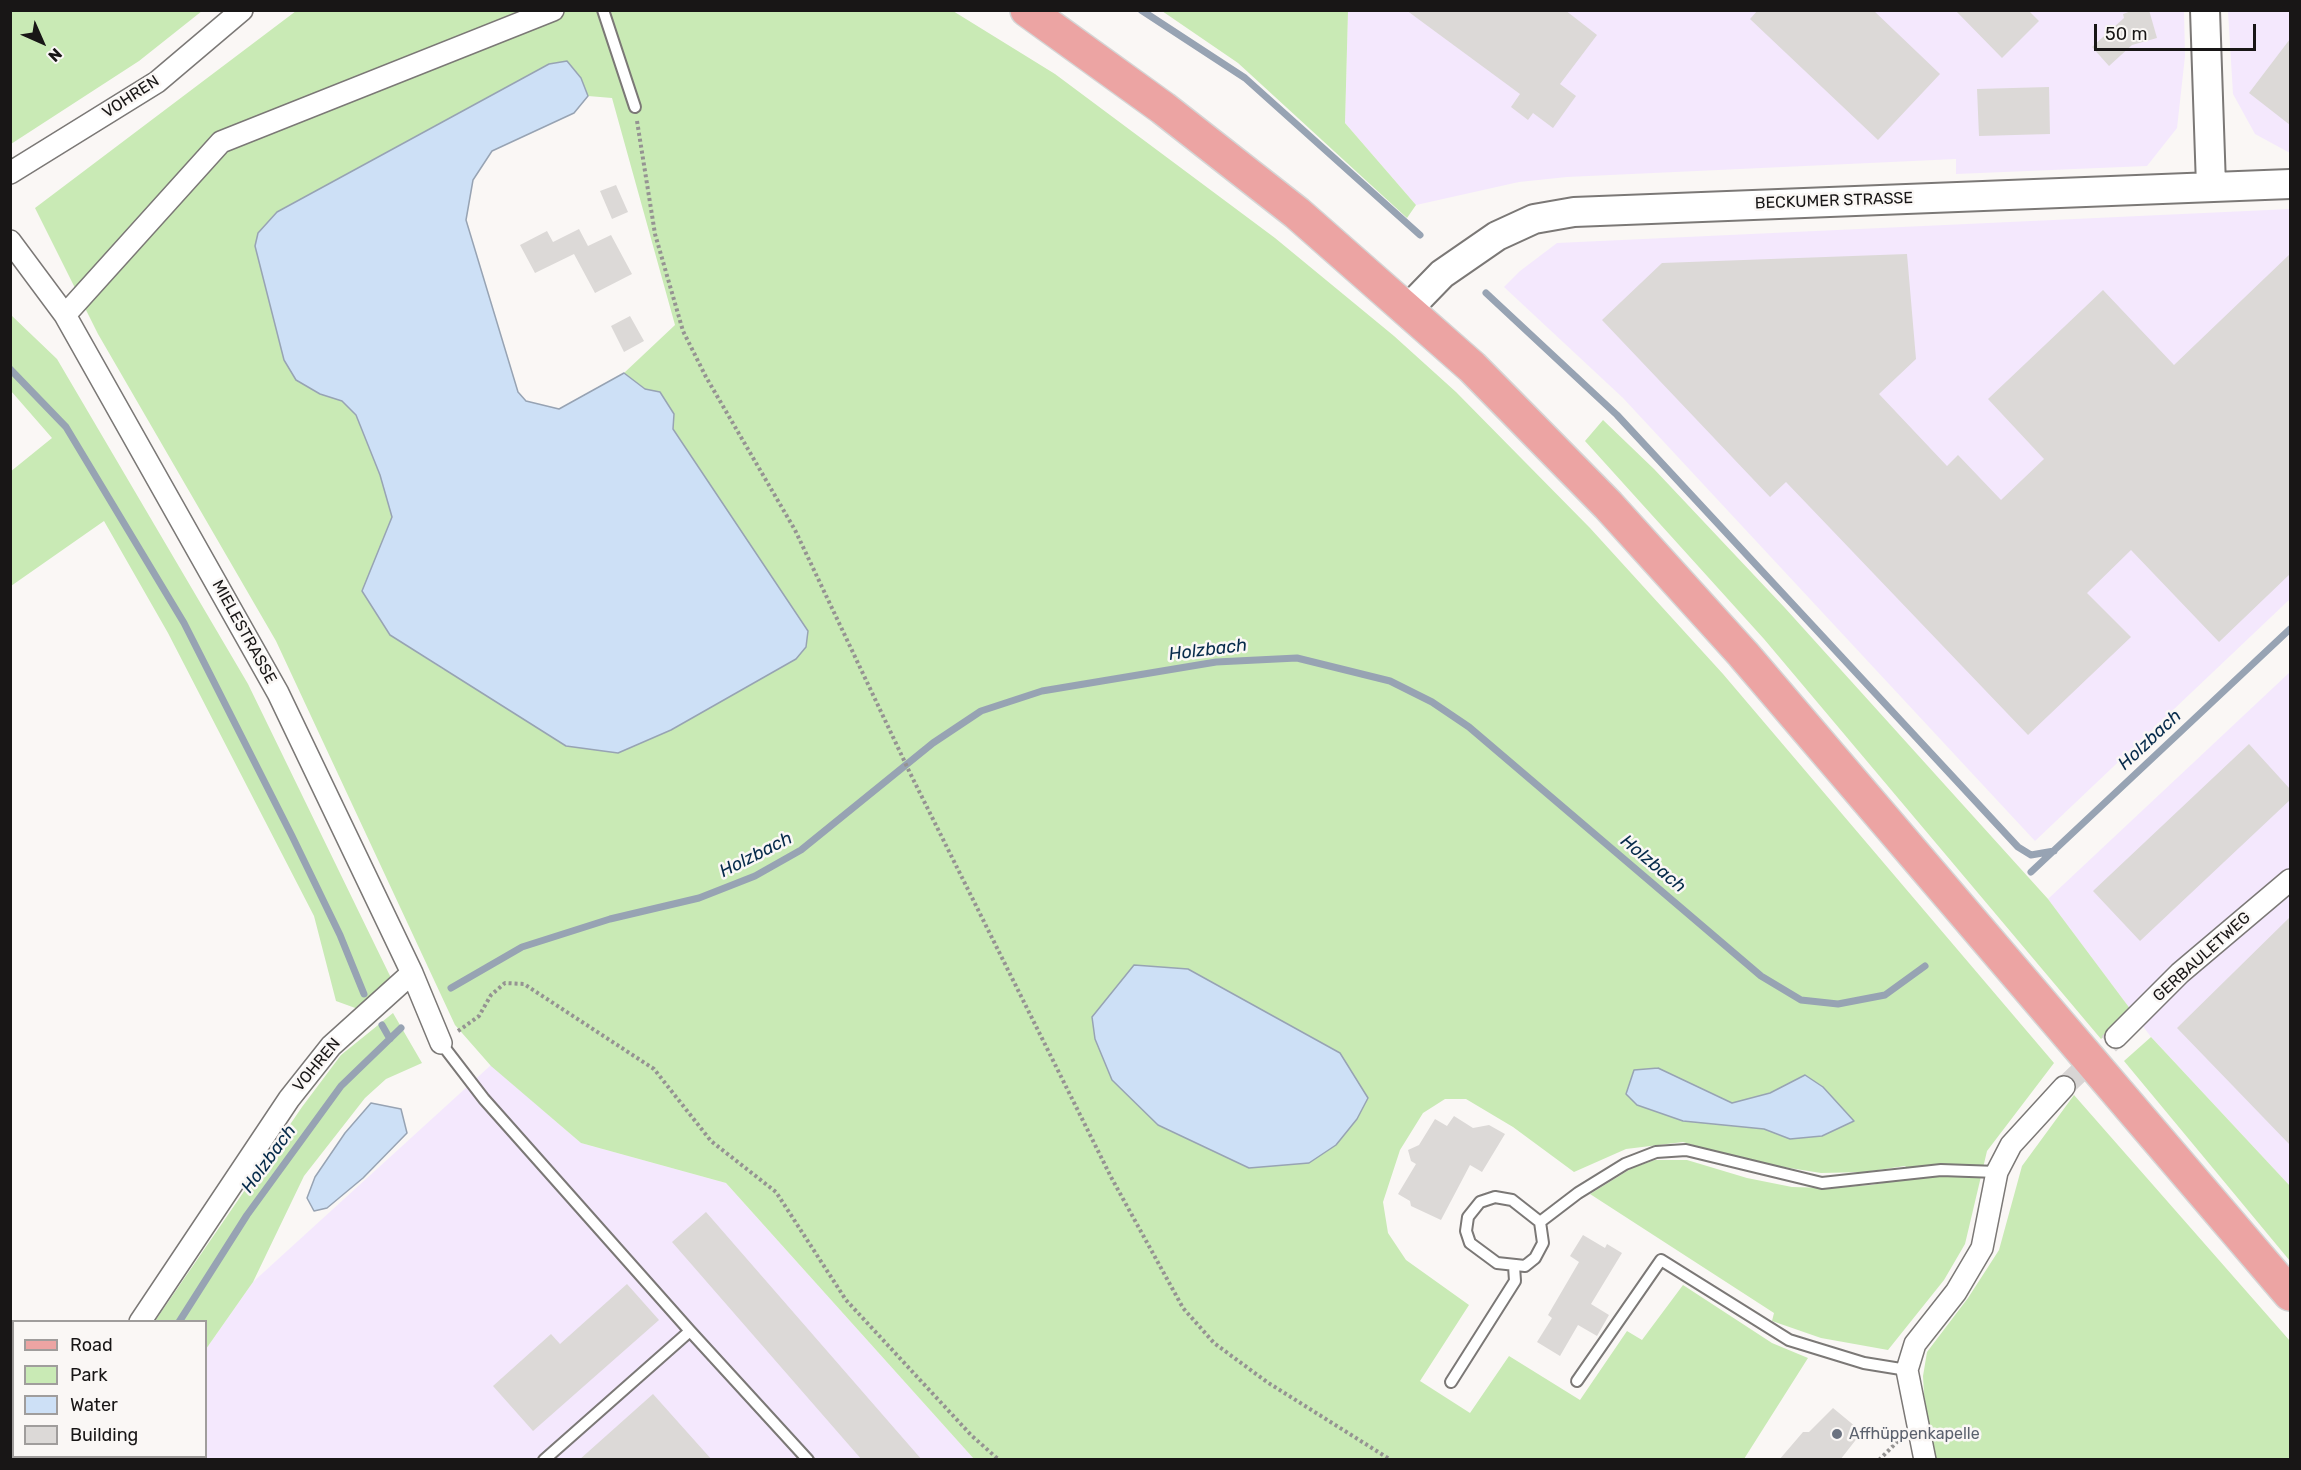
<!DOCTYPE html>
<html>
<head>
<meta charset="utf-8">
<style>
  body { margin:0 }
  #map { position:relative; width:2301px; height:1470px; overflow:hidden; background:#faf7f5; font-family:Rubik,sans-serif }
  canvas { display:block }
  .frame { position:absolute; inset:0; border:12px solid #181616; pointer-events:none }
  .legend { position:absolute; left:12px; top:1320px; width:195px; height:138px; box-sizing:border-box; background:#faf7f5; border:2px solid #a09d9c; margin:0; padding:8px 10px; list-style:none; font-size:18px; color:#181616 }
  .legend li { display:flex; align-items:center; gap:12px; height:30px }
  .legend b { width:30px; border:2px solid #a09d9c }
  .north { position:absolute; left:12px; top:12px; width:60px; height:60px; -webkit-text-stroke:4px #faf7f5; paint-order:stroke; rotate:135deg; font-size:16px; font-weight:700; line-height:24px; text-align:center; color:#181616 }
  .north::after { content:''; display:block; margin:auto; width:21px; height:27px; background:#181616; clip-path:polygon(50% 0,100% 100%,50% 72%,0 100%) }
  .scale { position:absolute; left:2094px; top:24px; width:162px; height:27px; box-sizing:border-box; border:3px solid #181616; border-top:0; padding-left:8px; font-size:18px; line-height:21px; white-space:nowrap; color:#181616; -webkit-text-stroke:4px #faf7f5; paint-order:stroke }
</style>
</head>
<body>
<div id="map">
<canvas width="2301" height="1470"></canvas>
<div class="frame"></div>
<ul class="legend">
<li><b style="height:8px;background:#eca4a3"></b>Road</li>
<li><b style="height:16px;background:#c9eab5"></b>Park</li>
<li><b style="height:16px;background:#cde0f6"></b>Water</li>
<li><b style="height:16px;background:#dcd9d7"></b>Building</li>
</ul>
<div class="north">N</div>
<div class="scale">50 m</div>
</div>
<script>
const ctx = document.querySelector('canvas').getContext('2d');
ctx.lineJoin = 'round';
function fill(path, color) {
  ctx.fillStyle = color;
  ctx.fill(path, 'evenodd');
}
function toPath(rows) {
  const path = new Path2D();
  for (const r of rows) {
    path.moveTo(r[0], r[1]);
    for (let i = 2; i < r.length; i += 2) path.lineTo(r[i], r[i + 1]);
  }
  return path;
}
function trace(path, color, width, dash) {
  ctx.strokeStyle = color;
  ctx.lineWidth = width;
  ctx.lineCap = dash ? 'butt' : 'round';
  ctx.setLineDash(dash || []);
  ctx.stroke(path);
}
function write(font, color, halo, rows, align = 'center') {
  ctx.font = font + ' Rubik,sans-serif';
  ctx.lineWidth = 5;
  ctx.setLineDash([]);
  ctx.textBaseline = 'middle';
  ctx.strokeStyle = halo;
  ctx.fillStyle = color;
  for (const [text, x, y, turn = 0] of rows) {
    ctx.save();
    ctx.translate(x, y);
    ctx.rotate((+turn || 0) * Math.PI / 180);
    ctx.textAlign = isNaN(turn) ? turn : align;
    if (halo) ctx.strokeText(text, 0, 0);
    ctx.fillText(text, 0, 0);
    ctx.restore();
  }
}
fill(toPath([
  [1348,11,2184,11,2185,56,2177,128,2147,166,1956,174,1956,159,1567,177,1519,182,1416,205,1345,123],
  [2228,11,2290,11,2290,153,2255,134,2233,94],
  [2290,209,2290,599,2035,841,1623,398,1504,287,1520,271,1557,243],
  [2290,672,2290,1186,2151,1037,2048,899],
  [491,1065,581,1143,726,1183,974,1459,127,1460,129,1456,206,1456,206,1349,253,1282]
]), '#f4e8fd');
fill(toPath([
  [11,10,202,10,202,11,139,61,11,144],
  [296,11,953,11,1055,74,1275,238,1394,336,1456,392,1590,528,1723,674,2054,1063,1987,1151,1965,1244,1944,1280,1888,1350,1821,1338,1772,1321,1774,1313,1590,1194,1632,1168,1655,1160,1687,1160,1747,1178,1792,1187,1831,1188,1871,1185,1917,1177,1905,1166,1864,1172,1821,1173,1746,1161,1683,1142,1626,1149,1574,1172,1513,1127,1466,1099,1445,1099,1423,1113,1400,1150,1383,1202,1388,1233,1406,1260,1469,1305,1420,1381,1470,1413,1509,1356,1580,1400,1627,1331,1642,1340,1683,1285,1772,1343,1808,1358,1744,1459,974,1459,726,1183,581,1143,491,1066,455,1025,276,641,98,334,35,208],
  [567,61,581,78,588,96,612,98,675,325,624,373,645,389,660,392,674,414,673,429,735,525,444,670,390,634,362,591,392,517,380,475,356,415,342,401,284,360,255,246,258,233,277,212,549,64],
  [1658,1068,1732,1103,1770,1093,1805,1075,1790,1139,1764,1129,1683,1121],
  [1162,11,1348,11,1345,123,1416,205,1407,218,1238,63],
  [11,315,57,359,248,684,392,980,358,1009,336,1001,314,916,168,633,104,521,11,586,10,472,52,438,11,391],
  [1603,420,1654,469,1785,608,2048,899,2131,1010,2101,1039,1764,639,1585,441],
  [393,1013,422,1063,386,1079,365,1098,304,1176,253,1282,206,1349,206,1322,155,1321,302,1107,341,1055],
  [2151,1037,2290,1186,2290,1261,2124,1061],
  [2074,1095,2290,1341,2290,1459,1933,1459,1925,1412,1923,1376,1927,1352,1968,1298,1999,1250,2022,1166]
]), '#c9eab5');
const water = toPath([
  [567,61,581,78,588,96,574,113,492,151,473,180,466,220,518,392,526,401,559,409,624,373,645,389,660,392,674,414,673,429,808,631,806,647,796,659,671,730,618,753,566,746,390,635,362,591,392,517,380,475,356,415,342,401,320,394,296,380,284,360,255,246,258,233,277,212,549,64,567,61],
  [1134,965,1188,969,1340,1053,1368,1098,1357,1119,1336,1145,1309,1163,1249,1168,1158,1125,1112,1080,1095,1039,1092,1017,1134,965],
  [1658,1068,1732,1103,1770,1093,1805,1075,1823,1087,1854,1121,1822,1136,1790,1139,1764,1129,1683,1121,1637,1105,1626,1094,1634,1070,1658,1068],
  [371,1103,401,1109,407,1133,363,1178,327,1208,314,1211,307,1198,315,1177,345,1133,371,1103]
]);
fill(water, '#cde0f6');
trace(water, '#97a3b3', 1.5);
trace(toPath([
  [1141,10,1245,78,1420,235],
  [1486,293,1617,415,2018,847,2031,855,2054,851],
  [10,369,66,427,184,623,292,836,340,935,364,994],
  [2031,872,2290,629],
  [451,988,522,947,610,919,699,898,755,876,801,850,933,743,981,711,1042,691,1216,662,1297,658,1390,681,1432,702,1469,727,1761,976,1801,1000,1838,1004,1885,995,1925,966],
  [382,1025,390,1039],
  [179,1322,247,1215,341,1086,401,1028],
  [81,1460,84,1456]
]), '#97a3b3', 7);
fill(toPath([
  [1406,10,1565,10,1597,35,1560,84,1576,96,1553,128,1533,113,1528,120,1511,107,1520,94],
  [1758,10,1873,10,1940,74,1878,140,1750,19],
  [1955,10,2028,10,2039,21,2002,58],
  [2134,10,2149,10,2157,38,2132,45,2109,66,2092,47,2124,18,2123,14],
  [2290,39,2290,125,2249,93],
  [2049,87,2050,134,1979,136,1977,89],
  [616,185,628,212,612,219,600,191],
  [579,229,588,246,611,235,632,274,595,293,574,254,535,273,520,245,547,231,553,242],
  [1907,254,1916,359,1879,394,1947,466,1958,455,2001,500,2044,459,1988,399,2103,290,2174,365,2290,254,2290,574,2219,642,2131,550,2087,593,2131,637,2028,735,1786,482,1770,497,1602,320,1662,263],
  [630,316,644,341,624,352,611,326],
  [2249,744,2290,789,2290,800,2140,941,2093,891],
  [2290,917,2290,1145,2177,1028],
  [1454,1116,1473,1128,1489,1125,1505,1134,1482,1172,1470,1165,1441,1220,1411,1206,1410,1201,1398,1194,1416,1164,1411,1161,1408,1150,1419,1145,1435,1119,1447,1126],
  [706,1212,922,1460,862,1460,672,1242],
  [1583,1235,1605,1248,1607,1244,1622,1253,1591,1304,1609,1315,1597,1336,1578,1325,1560,1356,1537,1342,1552,1318,1548,1315,1579,1262,1570,1256],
  [627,1284,659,1320,533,1431,493,1386,551,1334,560,1344],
  [653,1394,712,1460,579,1460],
  [1833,1408,1862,1432,1840,1460,1779,1460,1803,1432,1809,1432]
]), '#dcd9d7');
trace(toPath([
  [2064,1087,2116,1037]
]), '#d8d5d4', 21, [21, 10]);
const lane = toPath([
  [603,10,635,107],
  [441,1043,484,1099,690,1331,808,1460],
  [1495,1197,1512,1200,1540,1222,1543,1243,1535,1258,1525,1266,1497,1263,1470,1243,1466,1231,1468,1217,1480,1202,1495,1197],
  [1540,1222,1578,1193,1625,1164,1656,1152,1686,1150,1822,1183,1941,1170,1997,1172],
  [1577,1381,1661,1260,1789,1340,1864,1363,1907,1370],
  [1451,1382,1515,1281,1514,1266],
  [544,1460,690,1331]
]);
const street = toPath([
  [10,173,157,82,242,10],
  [10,241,65,315,278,693,412,973,441,1043],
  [65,315,221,142,553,10],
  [2116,1037,2180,973,2290,880],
  [140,1322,289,1099,331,1046,412,973],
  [46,1460,48,1456],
  [1925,1460,1907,1370,1915,1344,1956,1292,1982,1248,1997,1172,2011,1145,2064,1087]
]);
const secondary = toPath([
  [2205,10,2211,186],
  [1408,309,1442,274,1497,236,1534,219,1574,212,2290,184]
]);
const primary = toPath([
  [1027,10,1163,108,1297,213,1472,367,1608,505,1743,654,2290,1294]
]);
trace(lane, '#7b7876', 14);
trace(street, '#7b7876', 24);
trace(secondary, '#7b7876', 32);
trace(primary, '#d5d5d5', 36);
trace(toPath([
  [637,121,655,234,683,331,706,377,795,530,910,773,1111,1177,1183,1308,1214,1343,1267,1382,1391,1460],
  [458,1031,479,1016,491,995,505,983,524,984,654,1069,711,1141,776,1192,846,1300,971,1435,999,1460],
  [1879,1460,1900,1439]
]), '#959392', 4, [3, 3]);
trace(lane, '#fff', 10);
trace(street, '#fff', 21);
trace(secondary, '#fff', 28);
trace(primary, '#eca4a3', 33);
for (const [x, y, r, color] of [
  [1837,1434,6,"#6b7280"]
]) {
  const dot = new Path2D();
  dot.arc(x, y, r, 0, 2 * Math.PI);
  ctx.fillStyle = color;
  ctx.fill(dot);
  trace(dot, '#faf7f5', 2);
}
write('16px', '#181616', '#faf7f5', [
  ["VOHREN",131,97,-33],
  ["BECKUMER STRASSE",1834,201,-2],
  ["MIELESTRASSE",244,632,61],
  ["GERBAULETWEG",2202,957,-42],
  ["VOHREN",317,1065,-50]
]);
write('16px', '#5b616d', '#faf7f5', [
  ["Affhüppenkapelle",1849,1434]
], 'left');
write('italic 18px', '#062b4b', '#faf7f5', [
  ["Holzbach",1208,650,-7],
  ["Holzbach",2150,740,-43],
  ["Holzbach",756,855,-27],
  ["Holzbach",1653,864,40],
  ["Holzbach",269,1159,-54]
]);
</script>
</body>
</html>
